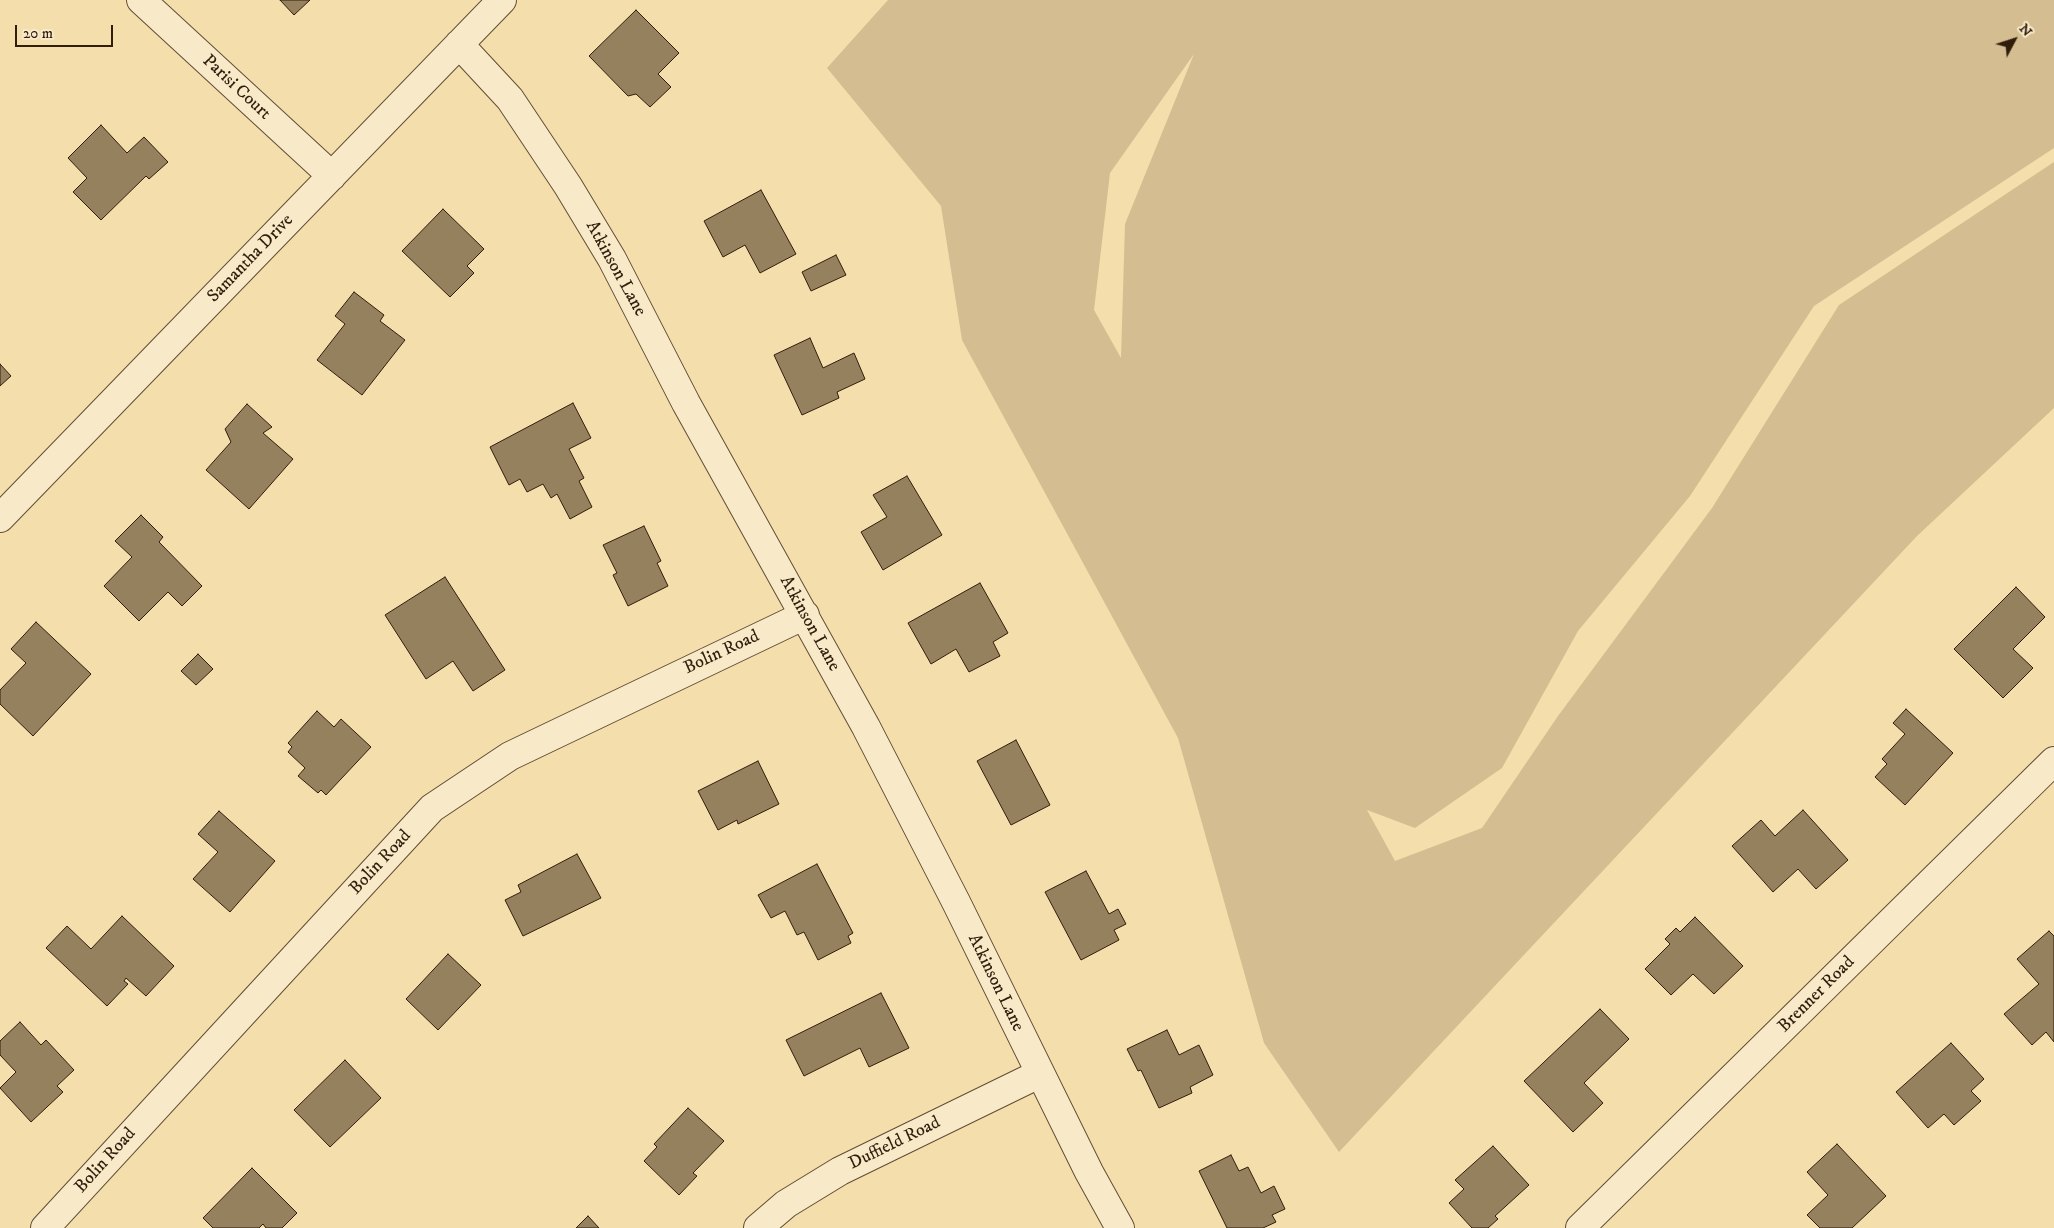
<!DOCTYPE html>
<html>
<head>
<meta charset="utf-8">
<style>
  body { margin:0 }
  #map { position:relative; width:2054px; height:1228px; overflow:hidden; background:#f4deac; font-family:"IM FELL DW Pica",serif }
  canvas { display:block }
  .north { position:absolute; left:1989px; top:15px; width:50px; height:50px; -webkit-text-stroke:4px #f8eac9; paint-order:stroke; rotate:50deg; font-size:14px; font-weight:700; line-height:20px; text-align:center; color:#301d0c }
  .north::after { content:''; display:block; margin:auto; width:18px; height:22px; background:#301d0c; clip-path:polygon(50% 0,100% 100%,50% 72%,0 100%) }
  .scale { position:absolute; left:15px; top:25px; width:98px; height:22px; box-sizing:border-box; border:2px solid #301d0c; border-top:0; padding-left:6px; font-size:15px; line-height:18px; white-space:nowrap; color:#301d0c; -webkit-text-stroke:4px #f8eac9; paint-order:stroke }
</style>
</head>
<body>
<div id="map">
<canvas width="2054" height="1228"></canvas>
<div class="north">N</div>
<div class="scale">20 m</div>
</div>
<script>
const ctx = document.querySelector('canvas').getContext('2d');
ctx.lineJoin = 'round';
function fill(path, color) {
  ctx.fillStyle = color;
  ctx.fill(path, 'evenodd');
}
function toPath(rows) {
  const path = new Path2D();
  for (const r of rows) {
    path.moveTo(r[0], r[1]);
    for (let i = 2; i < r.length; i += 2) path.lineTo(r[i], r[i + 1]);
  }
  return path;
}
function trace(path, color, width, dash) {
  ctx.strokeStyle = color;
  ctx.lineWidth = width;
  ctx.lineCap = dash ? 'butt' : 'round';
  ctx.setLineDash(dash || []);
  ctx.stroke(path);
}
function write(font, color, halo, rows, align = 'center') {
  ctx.font = font + ' "IM FELL DW Pica",serif';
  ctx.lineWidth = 5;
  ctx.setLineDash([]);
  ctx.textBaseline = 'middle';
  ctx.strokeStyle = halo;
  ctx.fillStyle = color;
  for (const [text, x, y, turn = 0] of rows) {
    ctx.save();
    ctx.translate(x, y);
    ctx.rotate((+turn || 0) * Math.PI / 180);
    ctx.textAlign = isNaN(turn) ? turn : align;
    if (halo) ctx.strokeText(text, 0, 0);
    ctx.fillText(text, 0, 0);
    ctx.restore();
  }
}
fill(toPath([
  [888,0,2054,0,2054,148,1814,306,1690,496,1578,631,1502,768,1415,828,1367,810,1395,861,1482,828,1558,716,1712,508,1839,305,2054,162,2054,408,1917,536,1339,1152,1264,1043,1178,738,962,340,941,206,827,68],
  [1194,54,1125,224,1121,358,1094,310,1110,173]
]), '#d3bd91');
const building = toPath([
  [280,0,310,0,294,15,280,0],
  [636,10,679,53,658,74,671,87,650,107,636,94,628,96,589,56,636,10],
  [101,125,127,153,144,137,168,162,149,179,146,176,101,220,73,192,87,178,68,158,101,125],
  [761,190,796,254,760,273,745,245,723,257,704,221,761,190],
  [443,209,484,249,467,266,474,273,450,297,402,251,443,209],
  [836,255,846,275,811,291,802,272,836,255],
  [354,292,384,315,380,321,405,340,362,395,317,360,345,324,335,316,354,292],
  [810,338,823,368,854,353,865,379,837,392,839,398,802,415,774,355,810,338],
  [0,364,11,376,0,386,0,364],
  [573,403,591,438,569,449,584,478,579,481,592,507,570,519,557,494,551,498,543,484,527,492,520,479,509,485,490,447,573,403],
  [247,404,272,427,263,433,293,459,249,509,206,470,231,442,225,429,247,404],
  [907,476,942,535,883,570,861,532,887,517,873,495,907,476],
  [141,515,163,537,159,542,202,586,182,606,168,592,139,621,104,586,132,557,115,541,141,515],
  [644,526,661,561,657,563,668,586,628,606,613,575,617,573,603,545,644,526],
  [445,577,505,670,473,691,453,661,426,679,385,615,445,577],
  [980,583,1008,633,993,642,1000,656,969,672,956,649,931,664,908,623,980,583],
  [2016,587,2045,617,2013,649,2033,668,2003,698,1954,649,2016,587],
  [36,622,91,674,33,736,0,704,0,690,26,663,11,649,36,622],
  [198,654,213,669,196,685,181,671,198,654],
  [1906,709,1953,753,1905,805,1875,777,1887,764,1882,759,1905,734,1893,723,1906,709],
  [317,711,334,727,341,719,371,747,326,795,321,790,318,793,298,776,305,768,288,752,292,747,288,743,317,711],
  [1016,740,1050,805,1011,825,977,761,1016,740],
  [758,761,779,804,738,824,737,820,718,830,698,791,758,761],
  [1803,810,1848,860,1816,889,1798,869,1773,892,1732,846,1761,820,1775,836,1803,810],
  [219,811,275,861,230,912,193,879,218,852,198,834,219,811],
  [577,854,601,898,523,936,505,900,521,892,518,885,577,854],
  [817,864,853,933,848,936,851,943,818,960,804,932,797,935,785,911,771,918,758,895,817,864],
  [1086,871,1109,914,1118,909,1126,924,1114,930,1119,940,1081,960,1045,892,1086,871],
  [122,916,174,966,146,996,126,978,124,981,128,984,107,1006,46,948,67,926,91,949,122,916],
  [1695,917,1743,966,1714,994,1693,974,1671,995,1645,969,1670,944,1665,939,1676,928,1680,932,1695,917],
  [2049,931,2054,936,2054,1042,2046,1032,2032,1045,2004,1014,2039,984,2017,959,2049,931],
  [448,954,481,985,438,1030,406,999,448,954],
  [881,993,909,1048,869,1067,860,1048,804,1076,786,1040,881,993],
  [1600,1009,1629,1039,1584,1083,1603,1103,1573,1132,1524,1081,1600,1009],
  [20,1022,41,1045,46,1040,74,1070,57,1086,63,1092,31,1122,0,1088,16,1072,0,1055,0,1041,20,1022],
  [1167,1030,1179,1055,1199,1045,1213,1075,1190,1087,1192,1093,1159,1108,1141,1070,1138,1071,1127,1049,1167,1030],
  [1951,1043,1984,1079,1971,1091,1981,1101,1954,1125,1944,1114,1928,1128,1896,1092,1951,1043],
  [345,1060,381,1098,330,1147,294,1110,345,1060],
  [688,1108,724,1141,693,1173,697,1176,679,1195,644,1161,657,1147,654,1144,688,1108],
  [1837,1144,1886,1196,1852,1228,1820,1228,1807,1215,1828,1195,1807,1172,1837,1144],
  [1493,1146,1529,1185,1495,1216,1498,1219,1488,1228,1472,1228,1449,1203,1464,1189,1455,1180,1493,1146],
  [1231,1155,1239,1171,1248,1167,1261,1193,1274,1186,1285,1209,1272,1215,1276,1222,1263,1228,1227,1228,1199,1171,1231,1155],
  [252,1168,297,1213,282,1228,266,1228,263,1224,259,1228,213,1228,203,1218,252,1168],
  [588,1216,599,1228,576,1228,588,1216]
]);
fill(building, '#96815f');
trace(building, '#301d0c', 1);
const street = toPath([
  [141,0,332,176],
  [459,44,510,99,568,186,612,259,686,403,866,727,956,902,1089,1172,1120,1228],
  [0,518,502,0],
  [45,1228,432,808,510,756,805,615],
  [758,1228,786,1204,840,1171,1039,1074],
  [1580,1228,2054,761]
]);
trace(street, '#614d34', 30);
trace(street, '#f8eac9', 28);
write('18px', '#301d0c', '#f8eac9', [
  ["Parisi Court",236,88,43],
  ["Samantha Drive",251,259,-46],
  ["Atkinson Lane",615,269,61],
  ["Atkinson Lane",809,624,61],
  ["Bolin Road",722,653,-25],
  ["Bolin Road",381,863,-47],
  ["Atkinson Lane",995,983,64],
  ["Brenner Road",1817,995,-45],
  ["Duffield Road",895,1144,-26],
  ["Bolin Road",106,1161,-48]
]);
</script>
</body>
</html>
